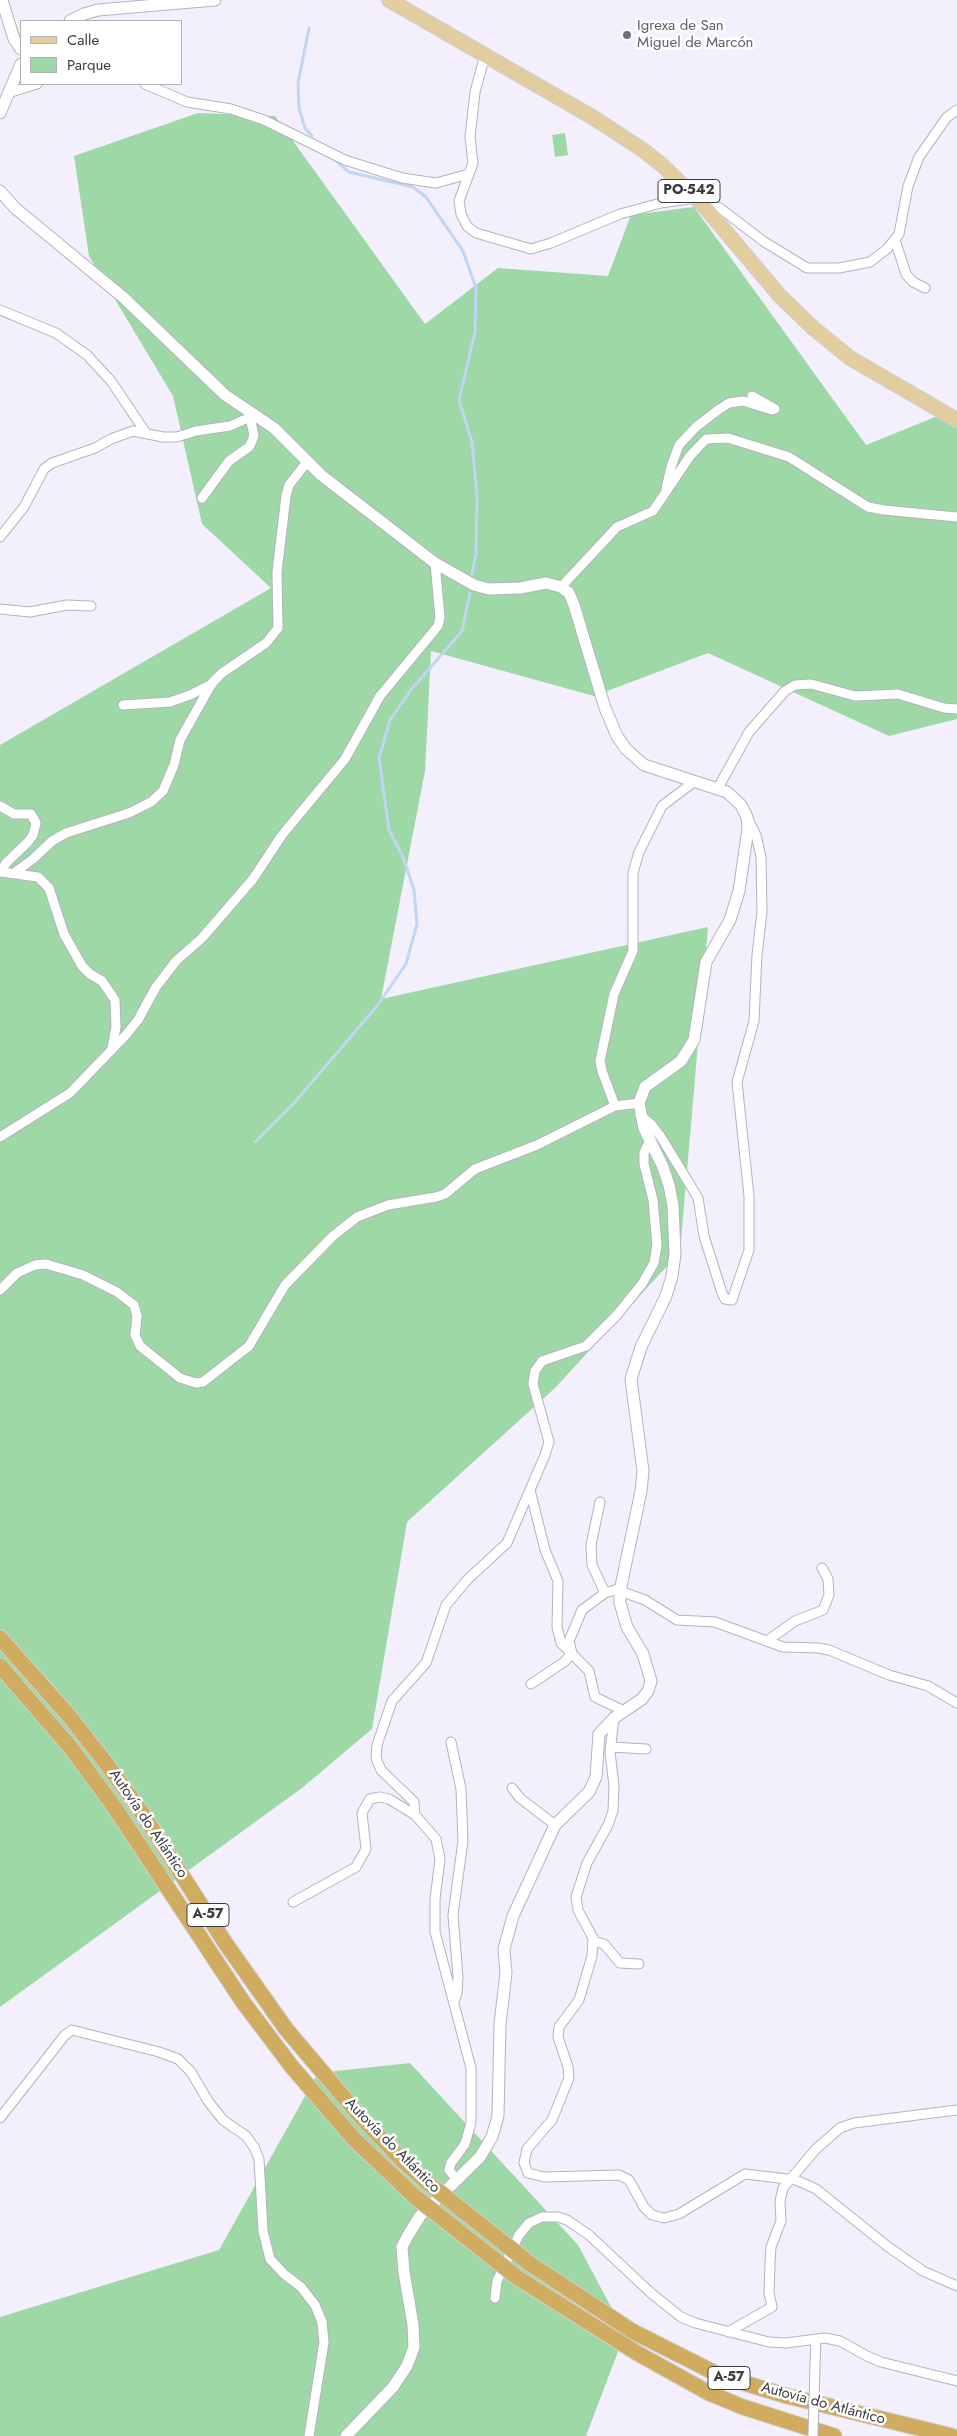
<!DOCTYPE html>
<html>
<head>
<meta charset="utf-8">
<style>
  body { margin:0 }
  #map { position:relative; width:957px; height:2436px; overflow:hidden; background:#f3effc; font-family:Jost,sans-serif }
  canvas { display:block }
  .legend { position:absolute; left:20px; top:20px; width:162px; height:65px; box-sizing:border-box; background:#fff; border:1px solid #b1b1b3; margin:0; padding:6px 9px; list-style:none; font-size:15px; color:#3c3b40 }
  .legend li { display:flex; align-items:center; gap:10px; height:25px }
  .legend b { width:25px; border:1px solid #b1b1b3 }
</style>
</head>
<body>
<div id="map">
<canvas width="957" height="2436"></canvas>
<ul class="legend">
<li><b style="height:6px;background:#e2cd9f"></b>Calle</li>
<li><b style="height:14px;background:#9ed8a7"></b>Parque</li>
</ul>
</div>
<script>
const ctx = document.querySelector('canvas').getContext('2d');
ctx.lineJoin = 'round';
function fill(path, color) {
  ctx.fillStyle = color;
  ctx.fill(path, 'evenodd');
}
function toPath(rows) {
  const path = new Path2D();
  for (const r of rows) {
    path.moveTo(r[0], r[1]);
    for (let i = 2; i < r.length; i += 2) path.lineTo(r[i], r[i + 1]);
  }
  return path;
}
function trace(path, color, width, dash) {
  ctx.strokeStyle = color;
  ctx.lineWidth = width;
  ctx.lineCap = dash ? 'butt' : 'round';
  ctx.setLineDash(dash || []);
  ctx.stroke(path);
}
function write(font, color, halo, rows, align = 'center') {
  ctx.font = font + ' Jost,sans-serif';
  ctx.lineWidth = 5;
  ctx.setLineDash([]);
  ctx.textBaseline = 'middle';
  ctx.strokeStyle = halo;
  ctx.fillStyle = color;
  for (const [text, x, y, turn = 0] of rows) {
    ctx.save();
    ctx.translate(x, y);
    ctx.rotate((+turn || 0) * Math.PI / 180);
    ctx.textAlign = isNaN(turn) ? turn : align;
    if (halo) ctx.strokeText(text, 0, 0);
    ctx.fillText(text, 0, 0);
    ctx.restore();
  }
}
fill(toPath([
  [198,113,275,116,425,324,498,268,608,276,631,215,694,207,866,445,940,415,957,428,957,719,889,736,708,653,594,696,431,651,425,771,381,999,708,927,680,1252,555,1388,407,1522,372,1729,302,1788,0,2007,0,745,271,588,202,524,173,396,89,256,74,156],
  [565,133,568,155,555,157,552,135],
  [410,2063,578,2245,625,2333,586,2436,0,2436,0,2317,219,2250,318,2073]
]), '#9ed8a7');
trace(toPath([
  [309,28,298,83,299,108,305,128,312,136],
  [333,158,349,172,413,187,426,197,463,251,476,288,475,332,459,400,472,442,477,497,476,553,472,575],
  [255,1142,295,1102,377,1006,406,964,417,924,414,890,403,857,389,830,379,758,390,720,410,691,462,631,470,593]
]), '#c1d5f4', 3);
const street = toPath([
  [485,55,475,92,470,137,473,163,459,201,461,214,467,226,476,233,531,249,551,243,620,214,661,203,696,198],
  [145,84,187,102,231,109,264,120,345,160,402,178,436,183,469,174],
  [8,93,37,84],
  [704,206,720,208,763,241,807,268,839,268,870,262,887,249,899,234,908,186,919,157,947,117,957,110],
  [895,240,906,274,913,282,925,288],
  [0,310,56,333,87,355,111,381,146,433],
  [666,489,671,467,679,445,696,427,718,410,729,403,743,401,772,410,775,409,752,396],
  [202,498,229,461,249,447,252,441,254,435,250,418],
  [0,537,24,507,44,469,52,463,95,448,111,439,133,431,163,437,177,437,196,431,230,426,255,415],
  [561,587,617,527,653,511,690,456,706,439,728,438,789,457,868,507,884,510,957,517],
  [0,609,30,612,67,605,91,606],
  [123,705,170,702,190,695,212,684],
  [718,788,749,732,785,691,795,685,811,684,855,696,898,694,944,708,957,709],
  [0,806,14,814,31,814,36,823,33,835,28,842,6,863,1,872,38,877,49,888,64,934,82,966,90,974,102,981,115,1000,116,1027,112,1048],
  [14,873,33,859,52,841,66,833,129,813,151,802,163,791,174,765,180,740,212,683,222,673,266,643,278,628,277,572,286,496,289,485,307,462],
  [615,1106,602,1071,600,1061,614,994,633,951,633,873,639,852,662,806,695,781],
  [640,1115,651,1124,661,1137,698,1198,704,1236,722,1293,725,1299,732,1300,749,1250,749,1196,737,1082,754,1021,757,955,762,912,761,857,756,835,748,819],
  [0,1137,70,1093,125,1036,138,1020,156,987,176,961,202,938,253,879,282,835,345,759,380,696,438,626,440,617,435,563],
  [0,1290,17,1273,35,1265,46,1264,83,1275,117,1292,134,1305,137,1316,135,1335,140,1346,180,1378,196,1383,203,1382,249,1346,285,1285,333,1236,357,1217,388,1205,436,1197,445,1194,475,1169,537,1145,615,1106,639,1103],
  [530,1490,545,1550,558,1581,557,1627,561,1643,589,1671,595,1697,624,1711],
  [600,1502,591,1545,592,1565,605,1593],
  [620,1591,645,1600,677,1620,715,1622,783,1647,818,1648,829,1650,889,1675,928,1686,957,1703],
  [767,1641,795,1621,823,1610,829,1595,828,1579,822,1568],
  [572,1653,569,1641,582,1610,605,1593,621,1588],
  [531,1684,564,1662,572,1653],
  [614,1718,610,1752,614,1786,613,1811,608,1825,587,1863,576,1897,578,1910,593,1938,592,1956,579,2000,559,2027,558,2037,568,2067,569,2078,552,2120,527,2149,524,2163,528,2173,544,2177,619,2175,629,2180,644,2207,652,2215,664,2218,679,2214,745,2174,796,2180,816,2189,887,2246,923,2271,957,2286],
  [451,1742,461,1789,463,1841,453,1915,458,1977,457,1993,455,1999],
  [611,1747,646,1749],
  [512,1788,520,1798,555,1825],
  [415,1815,414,1802,381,1770,376,1758,377,1745,392,1701,426,1663,446,1605,468,1579,507,1543,545,1455,549,1442,533,1384,535,1371,542,1361,586,1346,616,1316,642,1284,654,1263,657,1245,653,1200,644,1164,644,1153,650,1140],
  [293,1902,356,1867,366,1849,362,1813,370,1799,380,1797,389,1799,415,1815,436,1839,440,1859,435,1899,435,1932,471,2068,471,2123,465,2144,451,2163,449,2170,457,2180],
  [593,1941,604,1944,620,1963,639,1964],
  [0,2118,65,2035,72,2030,159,2052,178,2059,191,2072,208,2101,223,2120,246,2136,254,2147,259,2159,263,2231,270,2259,284,2274,301,2287,315,2305,322,2322,324,2342,309,2436],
  [495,2298,497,2281,519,2235,529,2223,542,2217,558,2217,567,2220,589,2235,651,2293,681,2317,695,2323,769,2342,786,2343,825,2338,840,2341,867,2356,881,2362,957,2381],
  [728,2332,772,2307,769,2293,770,2264,771,2247,781,2221,780,2201,783,2188,816,2149,840,2128,854,2123,957,2110],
  [815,2366,816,2339]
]);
const secondary = toPath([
  [2,0,14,39,21,49],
  [70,21,84,14,98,10,215,0],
  [0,113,21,64],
  [0,191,15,208,124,298,225,395,274,428,321,475,435,563,474,585,489,589,520,588,546,583,561,587,569,593,574,605,605,708,617,736,626,749,644,765,727,792,741,805,747,817,748,829,739,891,730,920,706,962,694,1040,681,1061,645,1087,639,1103,644,1128,663,1167,669,1185,673,1205,675,1254,672,1276,666,1296,641,1347,631,1379,643,1471,641,1491,620,1591,620,1603,627,1627,643,1654,651,1681,648,1691,642,1699,614,1718,599,1734,596,1777,589,1792,555,1825,513,1916,504,1949,506,1973,500,2024,498,2116,492,2137,480,2157,420,2216,407,2237,402,2247,404,2272,413,2325,414,2347,407,2366,393,2387,346,2436]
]);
const primary = toPath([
  [389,0,594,118,643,150,662,165,704,206,780,296,812,327,850,358,957,420]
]);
const highway = toPath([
  [0,1638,70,1717,105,1762,140,1810,226,1944,286,2029,358,2114,403,2161,428,2183],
  [0,1666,71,1748,115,1808,243,2002,292,2067,354,2139,414,2196],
  [529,2263,632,2331,721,2376,787,2396,952,2436],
  [518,2278,637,2353,709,2393,743,2407,834,2436]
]);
trace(street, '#b6b2c0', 11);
trace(secondary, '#b6b2c0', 13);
trace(primary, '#d0d0d1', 16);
trace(highway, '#d0d0d1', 17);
trace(street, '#fff', 9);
trace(secondary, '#fff', 11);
trace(primary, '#e2cd9f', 14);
trace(highway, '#cfac5f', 15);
const streetBridge = toPath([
  [813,2436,815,2366]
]);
const highwayBridge = toPath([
  [428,2183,529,2263],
  [414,2196,518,2278]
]);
trace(streetBridge, '#b6b2c0', 11, []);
trace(highwayBridge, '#d0d0d1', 17, []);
trace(streetBridge, '#fff', 9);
trace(highwayBridge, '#cfac5f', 15);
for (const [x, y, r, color] of [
  [627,35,5,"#6b7280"]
]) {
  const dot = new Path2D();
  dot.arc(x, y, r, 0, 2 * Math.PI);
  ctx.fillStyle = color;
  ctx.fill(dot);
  trace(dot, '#fff', 2);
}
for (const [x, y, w] of [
  [689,191,62],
  [208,1915,42],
  [729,2378,42]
]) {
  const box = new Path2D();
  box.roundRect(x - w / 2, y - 11.5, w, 23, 4);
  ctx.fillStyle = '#fff';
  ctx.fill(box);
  trace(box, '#3c3b40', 1);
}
write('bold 14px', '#3c3b40', null, [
  ["PO-542",689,191],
  ["A-57",208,1915],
  ["A-57",729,2378]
]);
write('15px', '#5b616d', '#fff', [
  ["Igrexa de San",637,26],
  ["Miguel de Marcón",637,43]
], 'left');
write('15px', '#3c3b40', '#fff', [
  ["Autovía do Atlántico",148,1824,56],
  ["Autovía do Atlántico",392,2146,45],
  ["Autovía do Atlántico",823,2404,15]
]);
</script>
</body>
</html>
